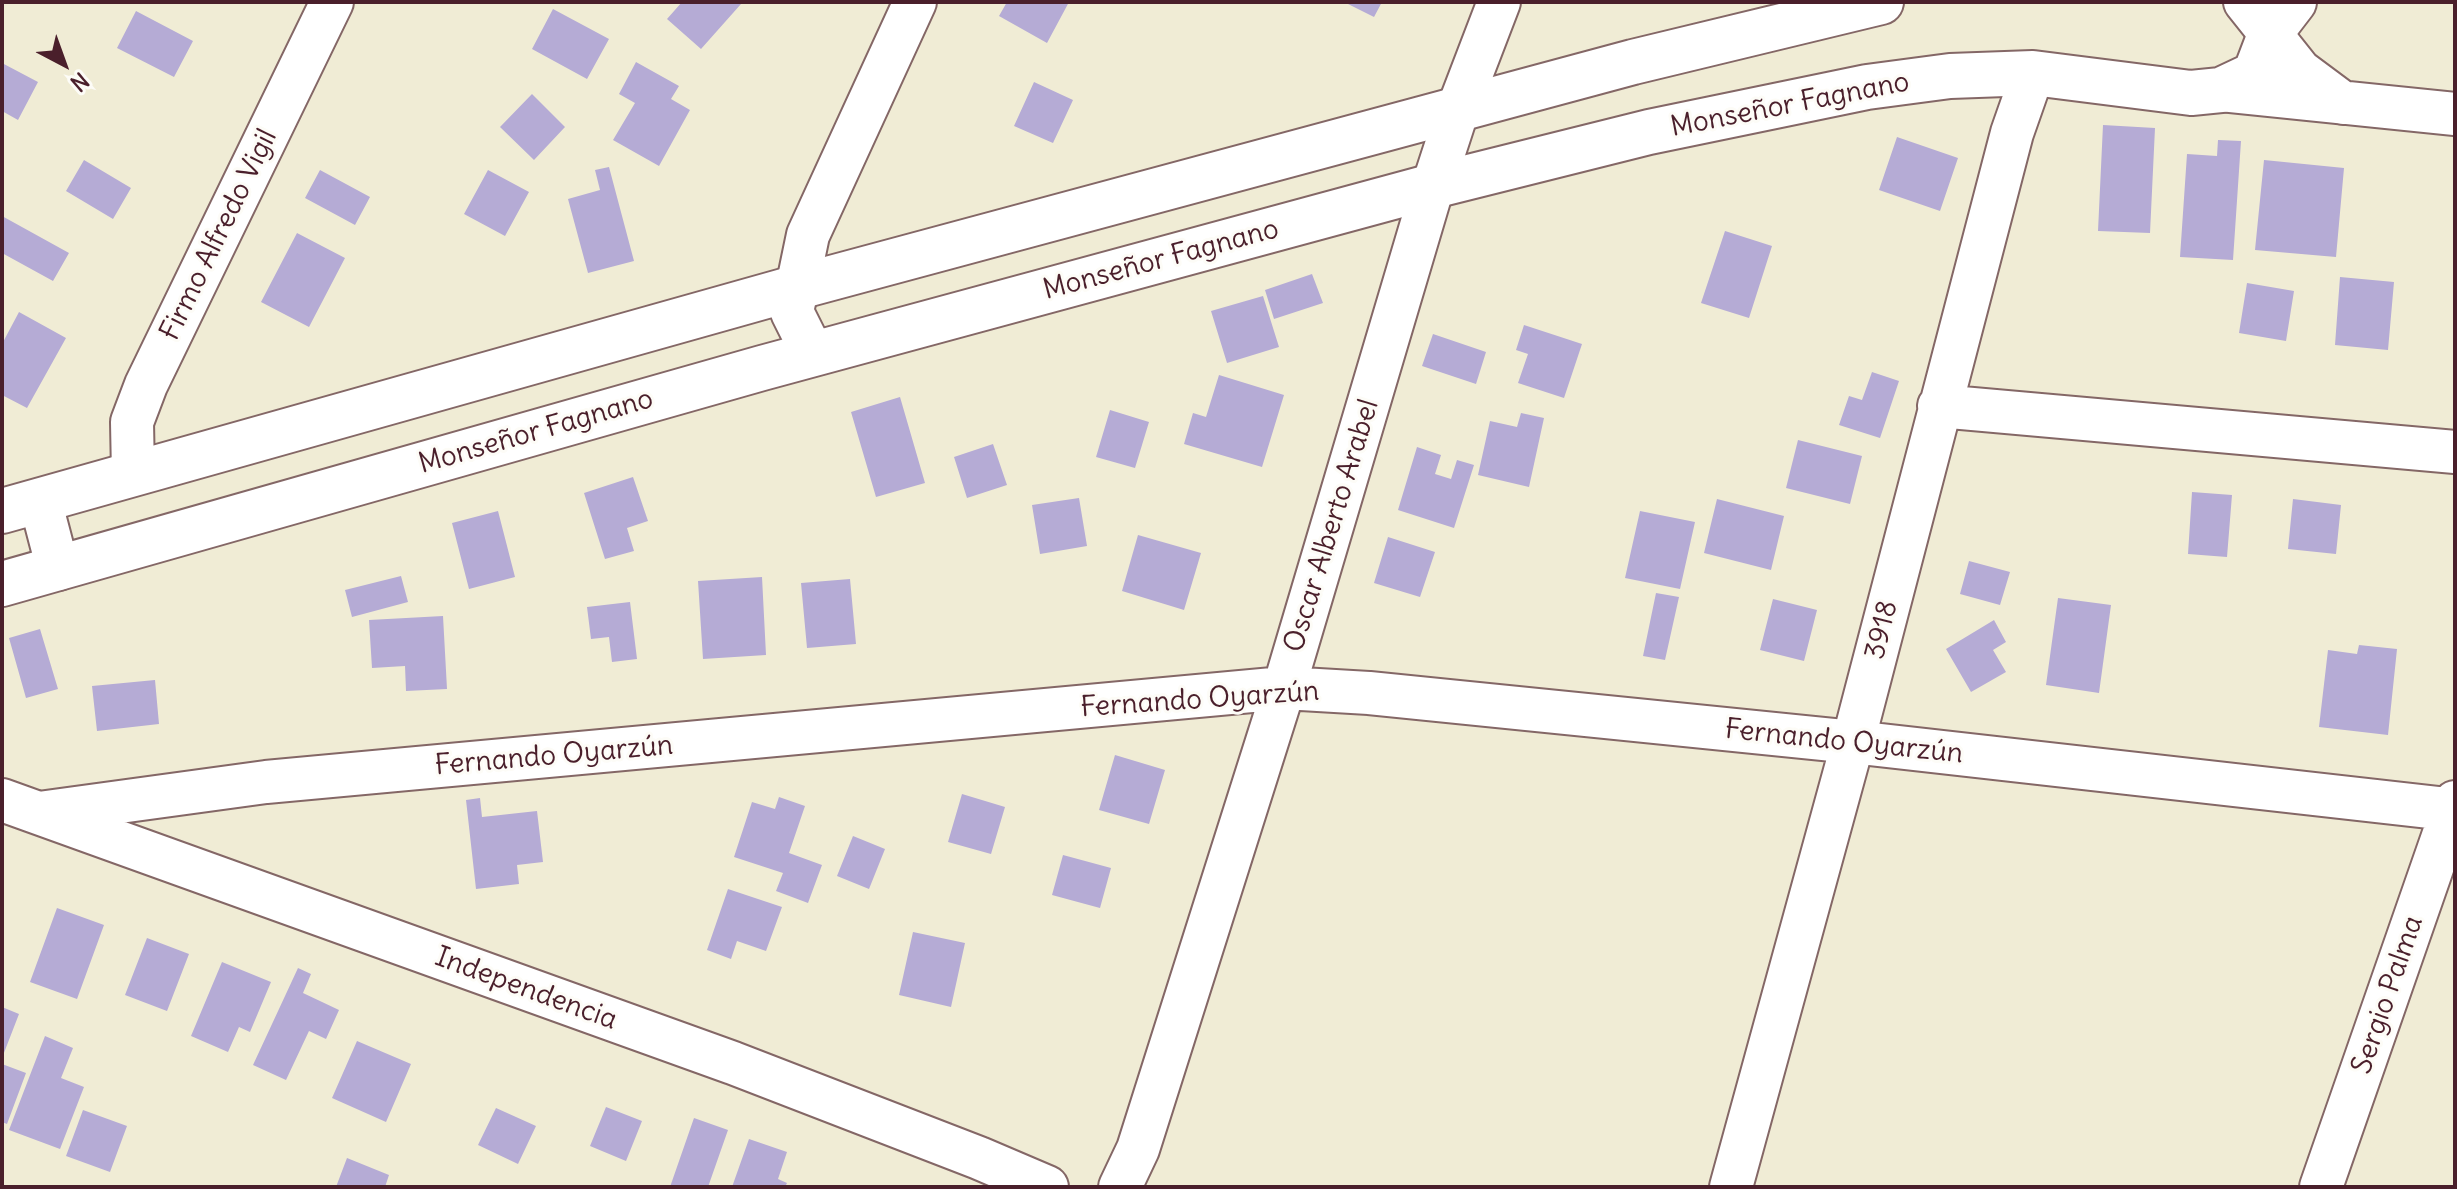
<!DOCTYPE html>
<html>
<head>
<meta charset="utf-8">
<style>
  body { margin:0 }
  #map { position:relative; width:2457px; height:1189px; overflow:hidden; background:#f0ecd5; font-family:Delius,sans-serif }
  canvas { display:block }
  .frame { position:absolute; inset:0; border:4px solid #4a1f2b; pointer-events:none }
  .north { position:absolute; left:24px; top:24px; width:80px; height:80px; -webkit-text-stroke:6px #fdfcf7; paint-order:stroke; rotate:139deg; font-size:22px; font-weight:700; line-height:32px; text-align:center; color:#4a1f2b }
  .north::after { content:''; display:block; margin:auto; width:28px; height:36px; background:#4a1f2b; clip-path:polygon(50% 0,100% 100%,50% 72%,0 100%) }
</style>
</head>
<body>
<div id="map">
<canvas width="2457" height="1189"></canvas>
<div class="frame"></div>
<div class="north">N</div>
</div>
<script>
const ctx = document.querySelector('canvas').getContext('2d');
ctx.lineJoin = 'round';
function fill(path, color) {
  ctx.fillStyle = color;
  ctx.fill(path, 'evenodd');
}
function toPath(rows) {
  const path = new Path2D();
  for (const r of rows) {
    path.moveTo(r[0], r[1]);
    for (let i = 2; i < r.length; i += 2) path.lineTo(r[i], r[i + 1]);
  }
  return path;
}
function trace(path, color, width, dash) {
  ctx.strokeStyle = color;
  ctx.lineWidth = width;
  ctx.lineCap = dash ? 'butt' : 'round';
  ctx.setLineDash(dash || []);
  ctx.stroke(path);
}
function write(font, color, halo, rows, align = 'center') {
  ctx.font = font + ' Delius,sans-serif';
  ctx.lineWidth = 6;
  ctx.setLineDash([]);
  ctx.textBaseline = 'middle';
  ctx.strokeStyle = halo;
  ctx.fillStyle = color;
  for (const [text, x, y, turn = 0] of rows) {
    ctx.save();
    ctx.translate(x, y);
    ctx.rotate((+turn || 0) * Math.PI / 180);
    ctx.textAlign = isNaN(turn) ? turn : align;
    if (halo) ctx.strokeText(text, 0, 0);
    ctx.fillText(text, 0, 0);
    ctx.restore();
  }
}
fill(toPath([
  [682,2,738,2,741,4,701,49,667,19],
  [1007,2,1069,2,1047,43,999,16],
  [1344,2,1382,2,1374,17],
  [553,9,609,39,587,79,532,49],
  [136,11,193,41,174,77,117,48],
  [636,62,679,86,671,99,690,110,659,166,613,140,635,103,619,94],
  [2,63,38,82,18,120,2,111],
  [1034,82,1073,100,1053,143,1014,126],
  [532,94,565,127,534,160,500,127],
  [2103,125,2155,128,2150,233,2098,231],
  [1897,137,1958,158,1940,211,1879,190],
  [2218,140,2241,141,2233,260,2180,257,2187,154,2217,156],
  [84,160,131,188,113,219,66,191],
  [2264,160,2344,168,2336,257,2255,250],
  [609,167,634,261,588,273,568,199,600,190,595,170],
  [320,170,370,197,355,225,305,198],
  [488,170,529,192,505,236,464,214],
  [2,216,69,253,53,281,2,253],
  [1725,231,1772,246,1749,318,1701,303],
  [297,233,345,258,309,327,261,302],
  [1312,274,1323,303,1274,319,1265,290],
  [2340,277,2394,282,2388,350,2335,345],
  [2247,283,2294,291,2286,341,2239,333],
  [1263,296,1279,347,1227,363,1211,311],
  [19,312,66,338,27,408,2,395,2,344],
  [1524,325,1582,344,1564,398,1518,383,1528,354,1516,350],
  [1433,334,1486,352,1476,384,1422,366],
  [1872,372,1899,381,1880,438,1839,425,1849,396,1862,400],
  [1219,375,1284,395,1262,467,1184,444,1193,413,1206,417],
  [900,397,925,483,876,497,851,412],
  [1110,410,1149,422,1135,468,1096,457],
  [1521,413,1544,418,1529,487,1478,475,1490,421,1517,427],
  [1798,440,1862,456,1850,504,1786,488],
  [993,444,1007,485,967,498,954,457],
  [1417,447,1441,455,1435,474,1451,479,1457,460,1474,465,1454,528,1398,510],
  [633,477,648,521,627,528,634,551,605,559,584,493],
  [2192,492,2232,495,2227,557,2188,554],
  [1079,498,1087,546,1040,554,1032,505],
  [1717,499,1784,516,1771,570,1704,553],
  [2293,499,2341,505,2336,554,2288,549],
  [498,511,515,577,469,589,452,523],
  [1640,511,1695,522,1680,589,1625,578],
  [1138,535,1201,553,1184,610,1122,591],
  [1388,537,1435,552,1420,597,1374,583],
  [1969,561,2010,572,2000,605,1960,594],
  [401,576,408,602,352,617,345,590],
  [762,577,766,655,703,659,698,581],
  [850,579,856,644,807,648,801,583],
  [1656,593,1679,597,1665,660,1643,656],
  [2058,598,2111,605,2099,693,2046,685],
  [1773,599,1817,610,1804,661,1760,650],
  [630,602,637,659,612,662,609,637,591,639,587,607],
  [443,616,447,689,406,691,405,666,372,668,369,620],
  [1994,620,2006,642,1993,650,2006,672,1971,692,1946,649],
  [40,629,58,689,26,698,9,638],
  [2359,645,2397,649,2388,735,2319,727,2328,650,2357,654],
  [155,680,159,724,97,731,92,686],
  [1115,755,1165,770,1149,824,1099,810],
  [962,794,1005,807,991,854,948,842],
  [779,797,805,806,789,853,822,865,808,903,776,891,783,873,734,857,752,802,775,809],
  [480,798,482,817,537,811,543,862,517,865,519,884,476,889,466,800],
  [853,836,885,849,869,889,837,876],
  [1063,855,1111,868,1100,908,1052,895],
  [728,889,782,907,766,951,737,941,731,959,707,950],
  [57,908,104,925,77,999,30,982],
  [913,932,965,943,951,1007,899,995],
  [147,938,189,954,167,1011,125,995],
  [222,962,271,982,250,1032,239,1027,228,1052,191,1036],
  [298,968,311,974,303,993,339,1010,326,1039,309,1031,286,1080,253,1065],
  [2,1007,19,1014,2,1058],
  [45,1036,73,1048,61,1078,84,1087,60,1149,9,1130],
  [357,1041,411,1064,386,1122,332,1098],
  [2,1064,26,1073,7,1124,2,1122],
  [606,1107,642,1121,626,1161,590,1146],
  [496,1108,536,1126,518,1164,478,1145],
  [83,1110,127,1126,110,1172,66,1156],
  [694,1118,728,1130,708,1187,670,1187],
  [749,1139,787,1152,778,1179,787,1183,785,1187,732,1187],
  [347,1158,389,1175,385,1187,336,1187]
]), '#b5abd5');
const street = toPath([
  [2245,2,2300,71,2343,103],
  [2221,90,2455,114],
  [813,354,792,312,808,235,915,2],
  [1939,406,2455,452],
  [133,474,132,422,146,385,332,2],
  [40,500,58,569],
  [2,800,733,1063,979,1158,1047,1187],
  [39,813,266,782,1284,688,1369,693,1853,742,2455,810],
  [1120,1187,1138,1149,1284,688,1433,186,1458,109,1499,2],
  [1731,1187,1853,742,2012,133,2033,73],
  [2321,1187,2455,802]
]);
const secondary = toPath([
  [2,511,798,287,1633,62,1881,2],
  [2,584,762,368,1433,186,1649,132,1867,87,1950,76,2033,73,2191,93,2221,90,2255,74,2271,32,2294,2]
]);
trace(street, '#846766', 46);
trace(secondary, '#846766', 48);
trace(street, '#fff', 42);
trace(secondary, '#fff', 44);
write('28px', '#4a1f2b', '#fdfcf7', [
  ["Monseñor Fagnano",1790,105,-11],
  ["Firmo Alfredo Vigil",219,235,-64],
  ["Monseñor Fagnano",1161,260,-15],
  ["Monseñor Fagnano",536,432,-16],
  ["Oscar Alberto Arabel",1332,526,-73],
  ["3918",1882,630,-76],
  ["Fernando Oyarzún",1200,700,-4],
  ["Fernando Oyarzún",1844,742,6],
  ["Fernando Oyarzún",554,756,-5],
  ["Independencia",526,989,20],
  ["Sergio Palma",2388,995,-71]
]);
</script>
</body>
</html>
